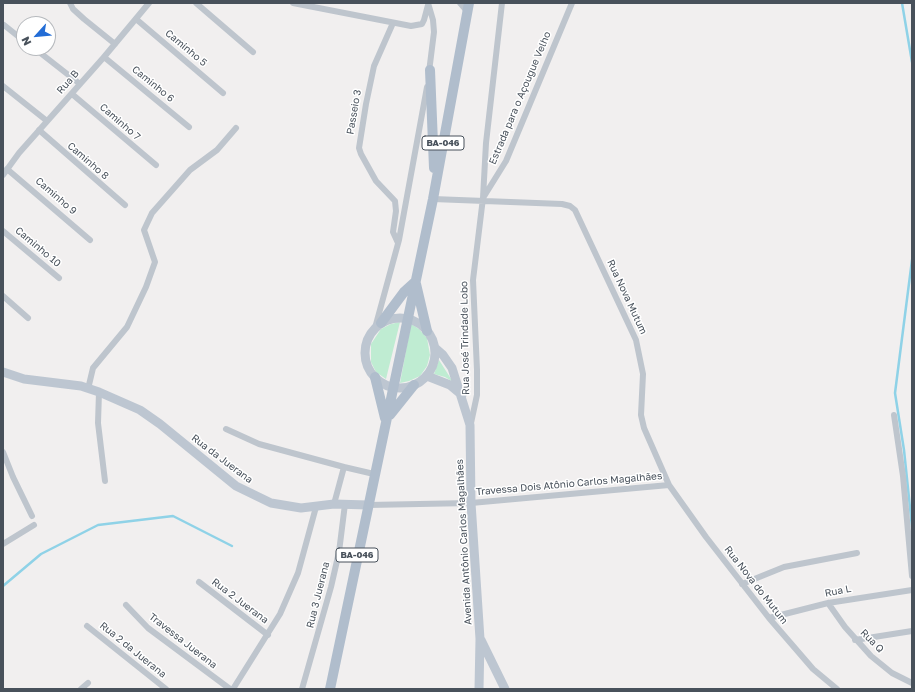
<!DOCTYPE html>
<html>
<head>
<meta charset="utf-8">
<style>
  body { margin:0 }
  #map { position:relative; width:915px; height:692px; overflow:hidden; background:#f1efef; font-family:"Golos Text",sans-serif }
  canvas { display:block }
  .frame { position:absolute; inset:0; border:4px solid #48515b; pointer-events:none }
  .north { position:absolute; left:16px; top:16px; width:40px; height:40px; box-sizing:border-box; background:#fff; border:1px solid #b6b9bd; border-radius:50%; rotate:243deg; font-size:11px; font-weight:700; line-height:16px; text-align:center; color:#48515b }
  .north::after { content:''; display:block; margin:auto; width:14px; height:18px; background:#236dd6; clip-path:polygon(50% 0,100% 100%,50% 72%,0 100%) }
</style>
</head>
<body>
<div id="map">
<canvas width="915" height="692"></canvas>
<div class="frame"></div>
<div class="north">N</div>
</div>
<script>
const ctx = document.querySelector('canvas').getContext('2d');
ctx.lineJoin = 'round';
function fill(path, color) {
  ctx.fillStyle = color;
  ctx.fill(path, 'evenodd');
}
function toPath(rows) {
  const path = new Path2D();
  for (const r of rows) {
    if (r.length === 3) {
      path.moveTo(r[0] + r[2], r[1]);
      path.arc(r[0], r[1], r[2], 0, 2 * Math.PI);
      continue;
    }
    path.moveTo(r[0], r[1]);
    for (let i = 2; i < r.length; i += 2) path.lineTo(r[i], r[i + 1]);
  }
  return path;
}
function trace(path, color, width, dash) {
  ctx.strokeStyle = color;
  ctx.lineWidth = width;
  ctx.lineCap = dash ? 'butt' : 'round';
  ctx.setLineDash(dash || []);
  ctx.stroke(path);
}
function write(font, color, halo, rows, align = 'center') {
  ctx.font = font + ' "Golos Text",sans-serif';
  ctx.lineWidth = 3;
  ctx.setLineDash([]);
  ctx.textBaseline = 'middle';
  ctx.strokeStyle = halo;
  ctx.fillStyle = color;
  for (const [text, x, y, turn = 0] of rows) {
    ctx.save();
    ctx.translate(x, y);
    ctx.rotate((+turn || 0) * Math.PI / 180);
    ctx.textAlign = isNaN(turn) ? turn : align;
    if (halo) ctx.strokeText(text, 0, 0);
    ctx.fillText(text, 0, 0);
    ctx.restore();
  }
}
fill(toPath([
  [400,322,386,379,376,372,371,362,371,344,381,329,391,324],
  [411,324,419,329,427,338,430,355,427,366,420,376,409,381,400,383],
  [439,360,453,382,445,377,434,374]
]), '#bfecd2');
trace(toPath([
  [902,3,912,62],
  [912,260,895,393,904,450,912,527],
  [3,586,41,554,98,525,173,516,232,546]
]), '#8fd2e7', 2.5);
trace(toPath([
  [70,3,73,9,84,19,115,44],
  [196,3,253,52],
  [293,3,411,26,422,24,424,20,428,5],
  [428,3,433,20,434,32,429,72],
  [460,3,467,11],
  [136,19,223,93],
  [393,23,374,66,366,104,359,148,361,154,376,181,395,201,396,211,393,232,398,243],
  [4,25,24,41],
  [34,48,80,84],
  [104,57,189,127],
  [3,86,47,121],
  [72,94,156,165],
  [39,130,125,205],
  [7,169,90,240],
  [3,175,19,153,104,57,149,3],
  [483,198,506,161,572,3],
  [433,199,562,204,570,206,575,210,636,340,643,374,641,415,644,428,669,485,706,537,769,618,813,669,837,689],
  [3,231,59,278],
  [3,296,28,318],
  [375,328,399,240,427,87],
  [88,389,93,368,127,327,146,287,155,262,144,230,152,213,190,170,217,150,236,128],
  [99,392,98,423,105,481],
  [894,415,903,476,912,576],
  [471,423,477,395,477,370,473,280,483,198,486,143,502,3],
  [226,429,259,444,344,467],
  [3,452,13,477,32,516],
  [334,504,344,467,374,474],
  [368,505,471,503,669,485],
  [3,544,34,525],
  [199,582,268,635],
  [742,584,784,567,857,553],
  [828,603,845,627,871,656,892,673,912,683],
  [126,605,148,628,230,689],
  [769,618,828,603,912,590],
  [87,626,166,689],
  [855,640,912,631],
  [81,689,88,683],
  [233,689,280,614,298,573,316,507],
  [302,689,331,587,339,552,345,504]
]), '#bec5cd', 6);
trace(toPath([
  [400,353,35],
  [435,348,443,355,452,368,470,425,471,503,480,639,479,689],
  [3,372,24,379,81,386,99,392,140,410,160,424,236,486,271,503,301,508,334,504,368,505],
  [427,376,450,385,462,395],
  [481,640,505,689]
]), '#bdc6d1', 9);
trace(toPath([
  [430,70,434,168],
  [416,284,427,331],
  [381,323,404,292,415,282],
  [375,377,385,418],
  [390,415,414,385],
  [330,689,433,199,469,3]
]), '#b0bdcc', 10);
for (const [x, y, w] of [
  [443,143,42],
  [357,555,42]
]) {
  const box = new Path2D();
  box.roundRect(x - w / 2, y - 7, w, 14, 3);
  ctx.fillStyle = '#fff';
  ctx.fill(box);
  trace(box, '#48515b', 1);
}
write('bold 9px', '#48515b', null, [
  ["BA-046",443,143],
  ["BA-046",357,555]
]);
write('10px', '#48515b', '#fff', [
  ["Caminho 5",186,48,40],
  ["Rua B",68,82,-49],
  ["Caminho 6",153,84,39],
  ["Estrada para o Açougue Velho",520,98,-67],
  ["Passeio 3",354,112,-80],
  ["Caminho 7",120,122,41],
  ["Caminho 8",88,161,41],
  ["Caminho 9",56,196,41],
  ["Caminho 10",38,247,40],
  ["Rua Nova Mutum",627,297,65],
  ["Rua José Trindade Lobo",465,338,-91],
  ["Rua da Juerana",222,459,37],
  ["Travessa Dois Atônio Carlos Magalhães",569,484,-5],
  ["Avenida Antônio Carlos Magalhães",464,542,-93],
  ["Rua Nova do Mutum",756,585,52],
  ["Rua L",838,591,-11],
  ["Rua 3 Juerana",318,595,-76],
  ["Rua 2 Juerana",240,601,37],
  ["Travessa Juerana",183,641,38],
  ["Rua Q",872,641,45],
  ["Rua 2 da Juerana",133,650,39]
]);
</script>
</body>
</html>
